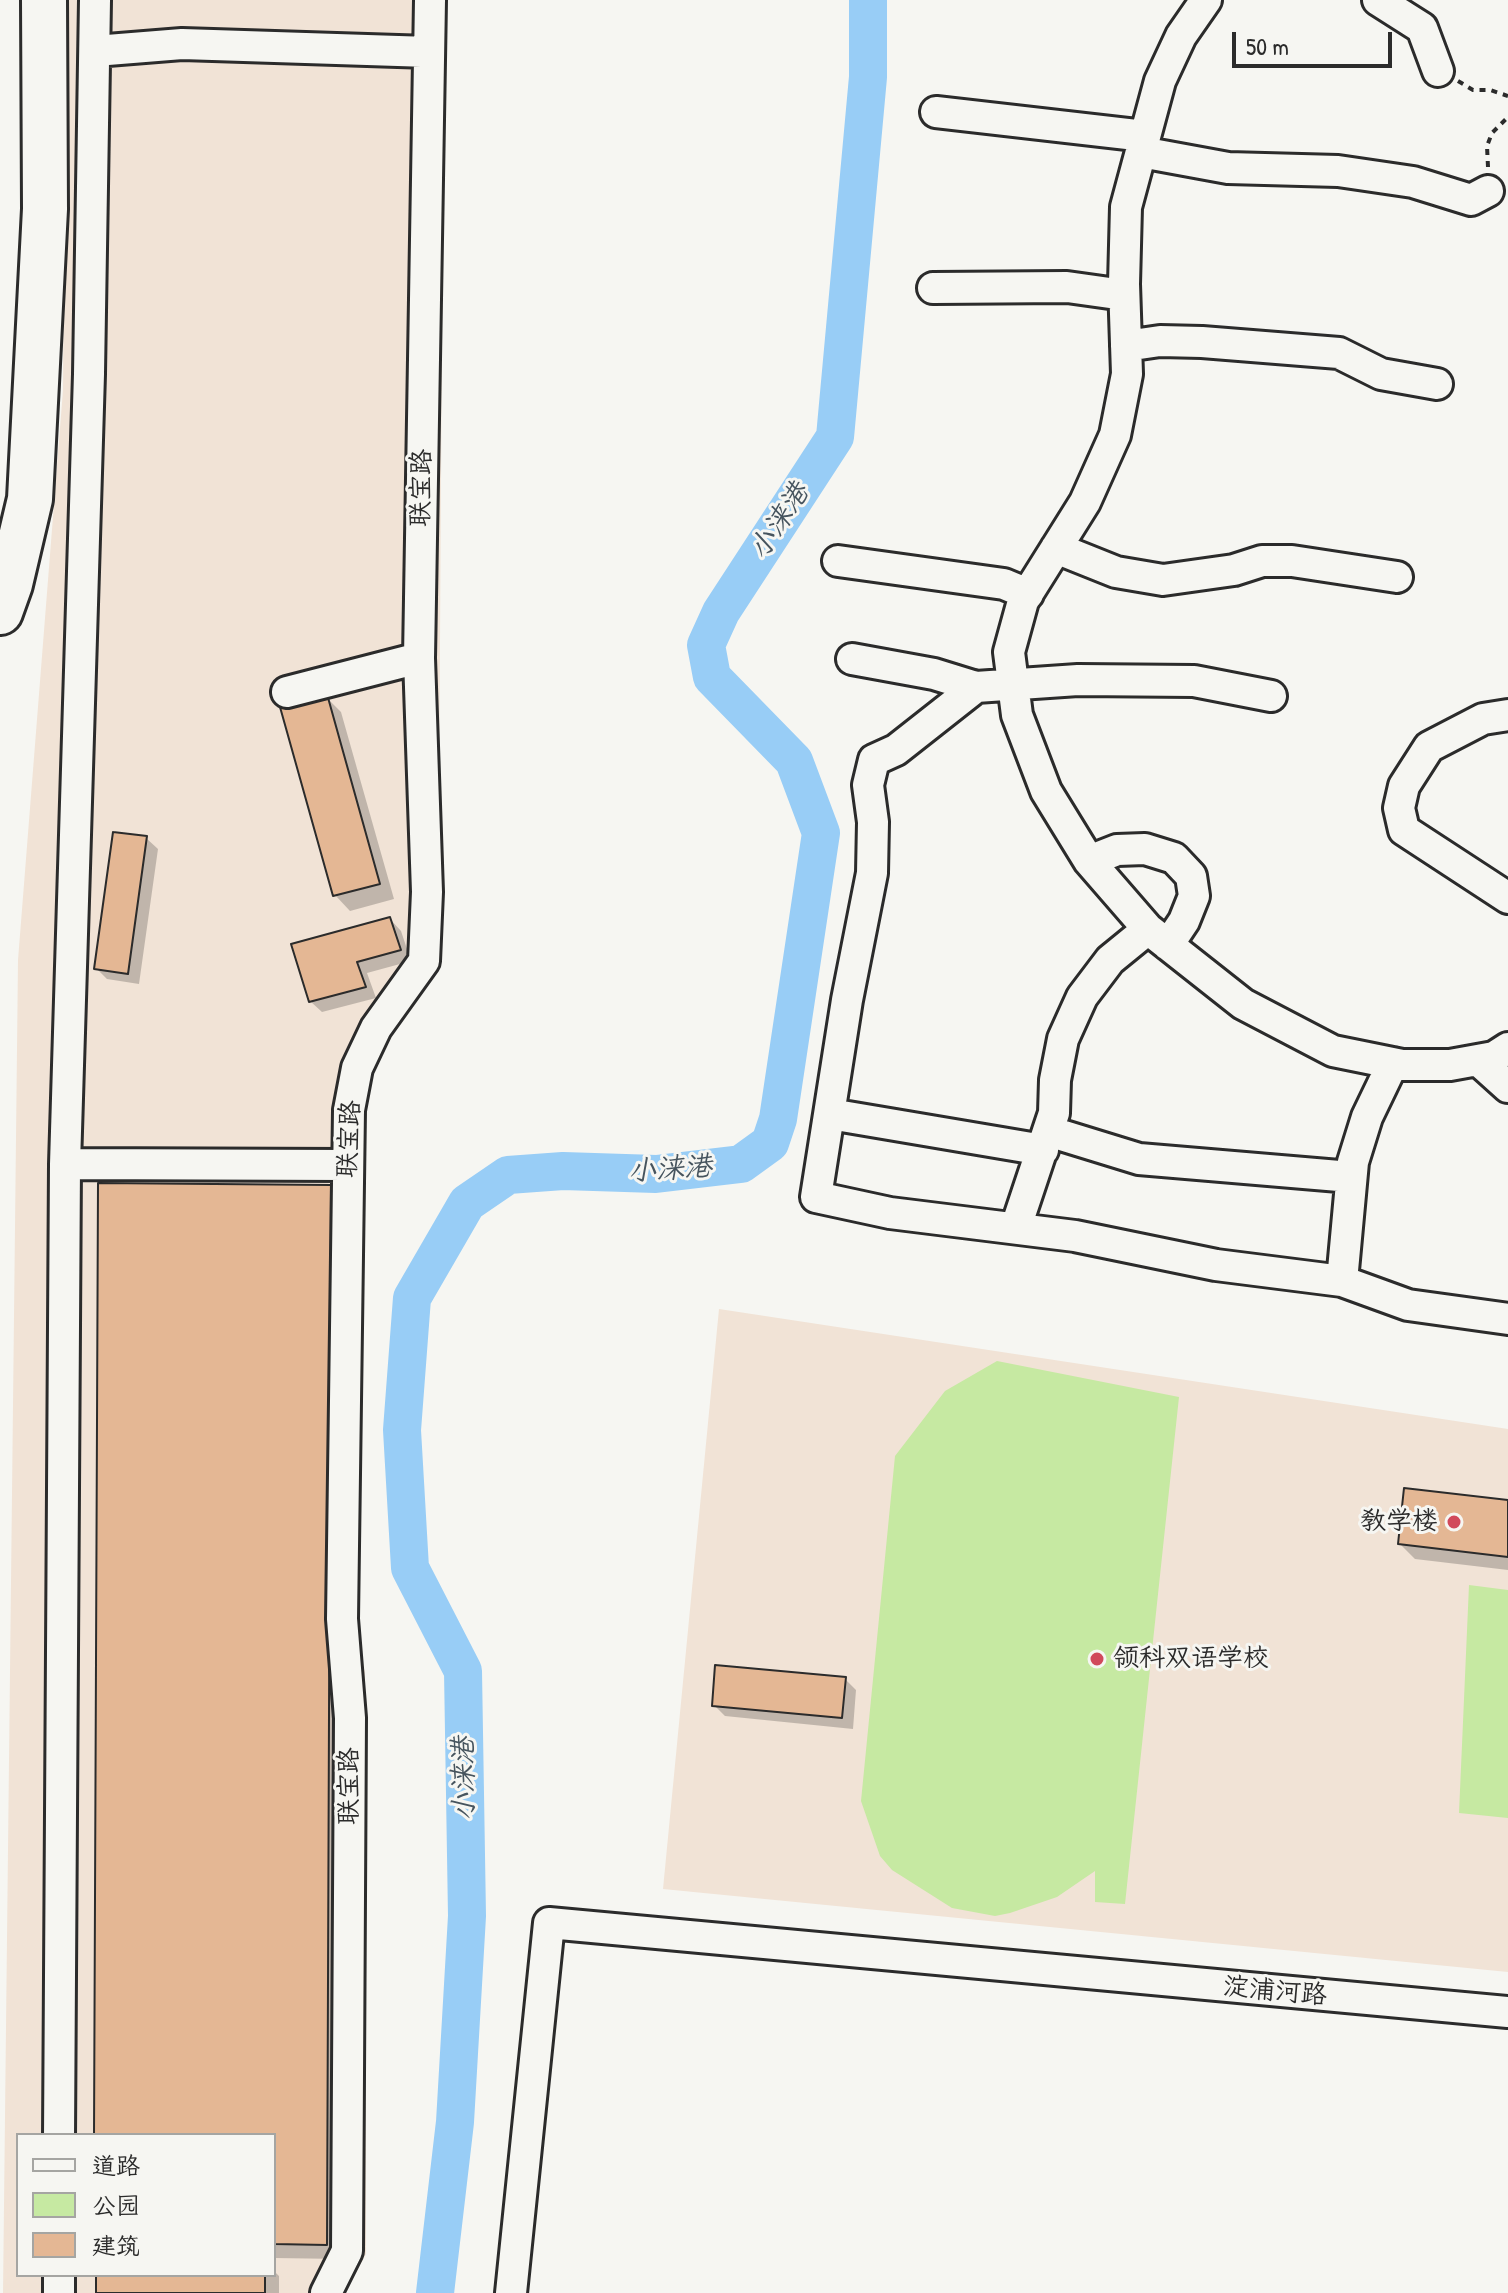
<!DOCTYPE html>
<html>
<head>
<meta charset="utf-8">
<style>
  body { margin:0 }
  #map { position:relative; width:1508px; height:2293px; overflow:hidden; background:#f6f6f2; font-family:"Patrick Hand","LXGW WenKai TC",sans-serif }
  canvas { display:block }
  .legend { position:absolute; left:16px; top:2133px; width:260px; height:144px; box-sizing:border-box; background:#f6f6f2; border:2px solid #a5a5a2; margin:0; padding:10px 14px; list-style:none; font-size:24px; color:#2b2b2b }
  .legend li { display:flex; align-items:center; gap:16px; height:40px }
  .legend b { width:40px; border:2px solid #a5a5a2 }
  .scale { position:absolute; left:1232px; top:32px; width:160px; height:36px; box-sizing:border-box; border:4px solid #2b2b2b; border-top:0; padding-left:10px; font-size:24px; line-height:28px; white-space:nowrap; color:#2b2b2b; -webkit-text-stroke:6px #f6f6f2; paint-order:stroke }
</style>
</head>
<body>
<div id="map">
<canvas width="1508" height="2293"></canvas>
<ul class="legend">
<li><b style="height:10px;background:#f6f6f2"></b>道路</li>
<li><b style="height:22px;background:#c6e9a2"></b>公园</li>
<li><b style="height:22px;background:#e4b794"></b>建筑</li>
</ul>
<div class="scale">50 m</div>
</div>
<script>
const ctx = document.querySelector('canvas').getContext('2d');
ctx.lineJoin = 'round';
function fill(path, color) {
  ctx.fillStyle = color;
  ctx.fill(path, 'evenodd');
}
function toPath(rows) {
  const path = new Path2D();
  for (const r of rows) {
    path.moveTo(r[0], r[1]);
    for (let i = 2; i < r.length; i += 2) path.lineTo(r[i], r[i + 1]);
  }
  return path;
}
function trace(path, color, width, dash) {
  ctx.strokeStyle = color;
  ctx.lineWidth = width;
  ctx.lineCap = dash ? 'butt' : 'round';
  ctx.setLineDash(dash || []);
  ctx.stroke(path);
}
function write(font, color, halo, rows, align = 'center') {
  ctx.font = font + ' "Patrick Hand","LXGW WenKai TC",sans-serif';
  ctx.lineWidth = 6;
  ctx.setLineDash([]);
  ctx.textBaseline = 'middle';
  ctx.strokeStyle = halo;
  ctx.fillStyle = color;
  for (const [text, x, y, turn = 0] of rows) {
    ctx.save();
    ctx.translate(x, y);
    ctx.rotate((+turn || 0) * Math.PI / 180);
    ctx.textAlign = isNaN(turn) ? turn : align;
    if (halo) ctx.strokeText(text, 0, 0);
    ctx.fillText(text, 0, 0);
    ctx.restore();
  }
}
fill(toPath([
  [65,0,444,0,438,966,386,1039,370,1073,360,1131,350,1622,365,1672,366,2254,345,2293,3,2293,18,960,63,390],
  [18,2135,274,2135,274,2275,18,2275],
  [719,1309,1508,1429,1508,1972,663,1889]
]), '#f1e3d6');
fill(toPath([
  [997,1361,1179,1397,1125,1904,1095,1902,1095,1871,1057,1897,1010,1913,995,1916,952,1908,892,1870,880,1856,861,1801,895,1456,945,1391],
  [1469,1585,1508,1590,1508,1818,1459,1813]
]), '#c6e9a2');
fill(toPath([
  [326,697,341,712,394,899,350,911,335,895,283,708],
  [146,838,158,849,139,984,107,979,96,968],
  [390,919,401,931,411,961,367,973,376,998,322,1012,310,1001],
  [330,1187,345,1202,341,2259,274,2258,274,2135,96,2135],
  [1508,1502,1508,1570,1415,1559,1400,1544],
  [845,1679,856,1690,853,1729,725,1716,714,1705],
  [274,2271,279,2276,279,2293,98,2293,98,2275,274,2275]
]), '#0003');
trace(toPath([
  [435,2293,455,2122,467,1916,463,1671,410,1568,402,1430,412,1298,467,1203,508,1175,563,1171,656,1174,741,1164,770,1143,778,1119,821,833,794,761,712,677,706,645,721,612,835,437,868,77,868,0]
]), '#98cdf6', 38);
const building = toPath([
  [327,694,380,884,333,896,280,707,327,694],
  [113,832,147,836,128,974,94,969,113,832],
  [390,917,401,950,357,962,366,987,309,1002,291,944,390,917],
  [98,1183,331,1185,327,2245,274,2244,274,2135,94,2135,98,1183],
  [1404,1488,1508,1500,1508,1557,1398,1544,1404,1488],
  [715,1665,846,1677,842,1718,712,1706,715,1665],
  [96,2275,265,2275,265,2293,96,2293,96,2275]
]);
fill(building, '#e4b794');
trace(building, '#2b2b2b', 2);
const minor = toPath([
  [1206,0,1181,36,1160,81,1126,207,1124,284,1127,374,1115,435,1085,502,1023,601,1009,652,1017,715,1046,791,1089,861,1148,929,1243,1004,1333,1051,1402,1065,1450,1065,1494,1057,1508,1048],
  [1378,0,1422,28,1438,71],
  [95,51,182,44,429,52],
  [936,112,1145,136],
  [1141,152,1228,168,1338,171,1413,182,1471,200,1488,191],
  [933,288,1067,287,1124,295],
  [1126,346,1160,341,1202,342,1339,353,1381,374,1437,384],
  [1056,548,1116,572,1163,580,1234,570,1262,561,1292,561,1397,577],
  [838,561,1004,584,1028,594],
  [852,659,934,674,976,687,1078,680,1194,681,1271,696],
  [976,687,896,750,874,760,868,785,873,822,872,873,847,1000,816,1197,890,1213,1075,1236,1216,1265,1342,1281,1408,1305,1508,1319],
  [287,692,419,658],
  [1508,715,1483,719,1429,747,1404,786,1399,808,1404,830,1508,898],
  [1089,861,1117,850,1145,849,1174,858,1191,876,1194,896,1184,921,1168,945],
  [1478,1060,1508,1087],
  [830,1114,1043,1150],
  [1048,1131,1139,1159,1351,1177],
  [65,1164,347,1165],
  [1016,1227,1054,1113,1055,1080,1063,1039,1082,997,1110,960,1148,929],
  [1342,1281,1353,1162,1367,1117,1393,1063],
  [59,2135,65,1164,89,374,95,0],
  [59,2275,59,2293],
  [326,2293,347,2251,350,1718,342,1619,349,1110,357,1068,376,1028,424,961,427,892,419,658,430,0],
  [511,2293,549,1923,1508,2012]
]);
const highway = toPath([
  [0,612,10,584,30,499,45,209,44,0]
]);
trace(minor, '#2b2b2b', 36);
trace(highway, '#2b2b2b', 50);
trace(toPath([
  [1458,81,1473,90,1490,90,1508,96],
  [1488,167,1487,146,1492,133,1508,117]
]), '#2b2b2b', 4, [6, 6]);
trace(minor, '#f6f6f2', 30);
trace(highway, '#f6f6f2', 44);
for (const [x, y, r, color] of [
  [1454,1522,8,"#d1495b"],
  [1097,1659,8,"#d1495b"]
]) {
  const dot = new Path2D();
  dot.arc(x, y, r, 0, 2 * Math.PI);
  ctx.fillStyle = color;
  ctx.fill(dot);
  trace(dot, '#f6f6f2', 3);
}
write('26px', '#2b2b2b', '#f6f6f2', [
  ["联宝路",422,488,-89],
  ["联宝路",350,1139,-87],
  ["联宝路",350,1786,-90],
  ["淀浦河路",1275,1992,5]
]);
write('26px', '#2b2b2b', '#f6f6f2', [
  ["教学楼",1438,1522],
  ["领科双语学校",1113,1659,"left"]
], 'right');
write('italic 28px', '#46545e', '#f6f6f2', [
  ["小涞港",780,522,-57],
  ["小涞港",670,1170,-4],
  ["小涞港",465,1779,-91]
]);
</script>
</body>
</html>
